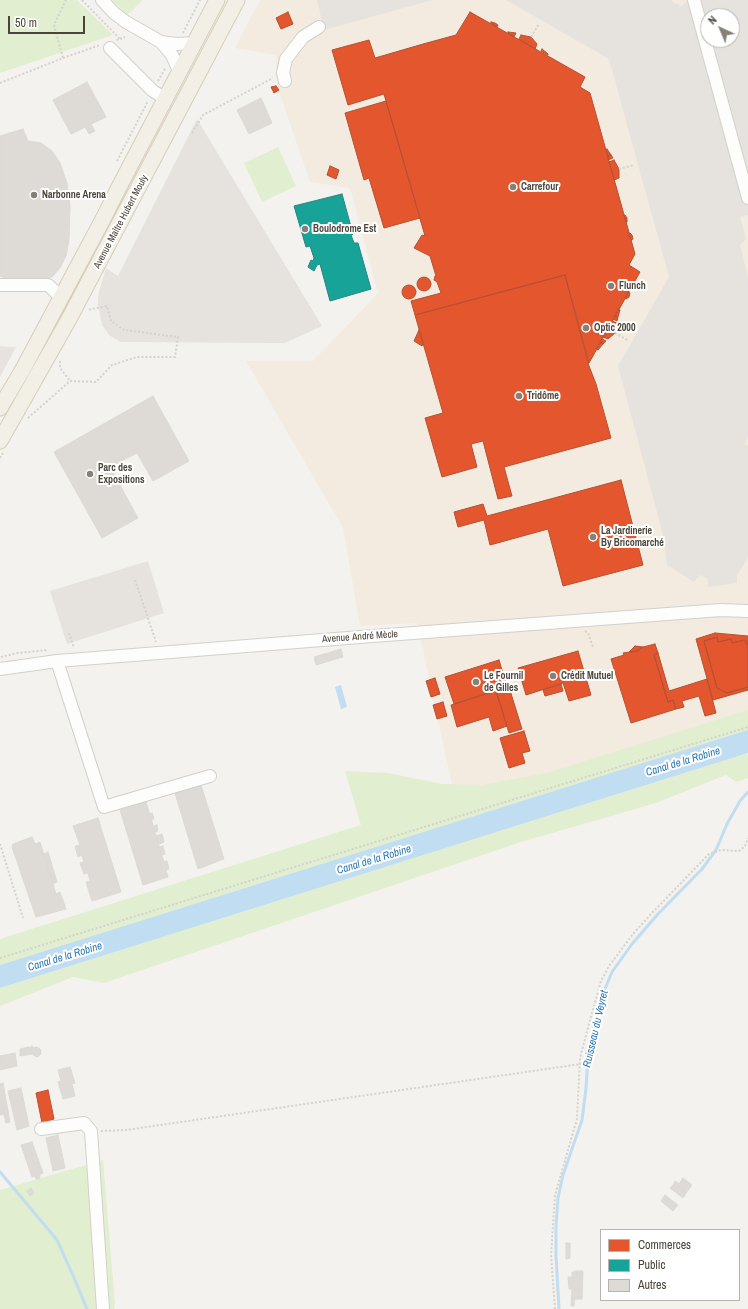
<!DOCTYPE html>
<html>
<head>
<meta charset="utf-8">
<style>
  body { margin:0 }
  #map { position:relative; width:748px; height:1309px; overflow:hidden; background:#f4f2ee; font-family:"Archivo Narrow",sans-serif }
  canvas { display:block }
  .legend { position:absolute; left:600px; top:1229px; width:140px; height:72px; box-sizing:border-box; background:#fff; border:1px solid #b7b4b0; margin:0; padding:5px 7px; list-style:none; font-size:12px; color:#4b4439 }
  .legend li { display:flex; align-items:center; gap:8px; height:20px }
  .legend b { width:20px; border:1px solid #b7b4b0 }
  .north { position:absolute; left:700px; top:8px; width:40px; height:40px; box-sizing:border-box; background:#fff; border:1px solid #b7b4b0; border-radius:50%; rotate:316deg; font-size:11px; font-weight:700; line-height:16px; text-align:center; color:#4b4439 }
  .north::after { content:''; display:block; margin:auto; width:14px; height:18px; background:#868178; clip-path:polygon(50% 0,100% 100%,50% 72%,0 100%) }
  .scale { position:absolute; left:8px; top:16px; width:77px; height:18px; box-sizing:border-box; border:2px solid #4b4439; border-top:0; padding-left:5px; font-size:12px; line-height:14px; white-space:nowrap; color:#4b4439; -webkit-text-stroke:3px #fff; paint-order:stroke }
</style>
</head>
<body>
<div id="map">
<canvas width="748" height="1309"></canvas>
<ul class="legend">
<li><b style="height:11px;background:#e4572e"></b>Commerces</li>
<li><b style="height:11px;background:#17a398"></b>Public</li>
<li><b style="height:11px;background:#dedbd6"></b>Autres</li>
</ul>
<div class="north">N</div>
<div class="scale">50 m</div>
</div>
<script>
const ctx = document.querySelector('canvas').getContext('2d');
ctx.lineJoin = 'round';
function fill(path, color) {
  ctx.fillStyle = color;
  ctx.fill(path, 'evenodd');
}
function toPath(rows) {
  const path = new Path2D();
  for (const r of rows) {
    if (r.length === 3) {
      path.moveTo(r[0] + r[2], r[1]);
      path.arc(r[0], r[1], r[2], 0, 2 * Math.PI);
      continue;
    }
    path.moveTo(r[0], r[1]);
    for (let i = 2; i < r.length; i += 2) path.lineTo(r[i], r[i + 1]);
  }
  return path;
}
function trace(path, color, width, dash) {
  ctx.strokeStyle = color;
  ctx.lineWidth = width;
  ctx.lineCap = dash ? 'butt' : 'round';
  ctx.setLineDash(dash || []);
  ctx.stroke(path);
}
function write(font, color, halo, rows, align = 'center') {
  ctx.font = font + ' "Archivo Narrow",sans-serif';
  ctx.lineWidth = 4;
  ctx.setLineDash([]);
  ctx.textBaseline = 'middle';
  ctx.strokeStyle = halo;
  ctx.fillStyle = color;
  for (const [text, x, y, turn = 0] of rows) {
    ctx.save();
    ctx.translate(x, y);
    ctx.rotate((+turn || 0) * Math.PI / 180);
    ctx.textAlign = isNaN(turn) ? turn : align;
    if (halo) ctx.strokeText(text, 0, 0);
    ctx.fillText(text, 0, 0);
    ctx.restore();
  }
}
fill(toPath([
  [260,0,748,0,748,741,458,813,417,623,360,626,343,528,246,361,313,361,378,293,350,188,310,182,277,86,276,55,235,48],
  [708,16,732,16,732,40,708,40]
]), '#f3ebdf');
fill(toPath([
  [0,0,77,0,113,35,0,73],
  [112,0,143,0,127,15],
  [278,147,296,186,262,202,244,163],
  [748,710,748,730,0,965,0,939,361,825,345,771,388,773,442,784,482,785,547,773],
  [745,754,748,755,748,778,736,782,726,775,656,803,521,842,104,983,73,977,0,1006,0,988],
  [103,1160,115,1304,114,1309,0,1309,0,1190]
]), '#e1eecf');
fill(toPath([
  [317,0,433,0,324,30],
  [506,0,672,0,673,2,681,6,688,0,748,0,748,215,740,217,746,239,740,245,748,277,748,437,744,444,748,446,748,557,737,576,737,583,708,587,708,579,700,575,694,582,667,565,663,535,618,366,669,277,609,59],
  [708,16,732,16,732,40,708,40],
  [197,119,322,326,285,343,269,343,120,342,109,335,102,325,98,305,98,295,106,268,118,276],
  [0,346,16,347,0,377],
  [148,561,164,613,67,644,50,591]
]), '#e6e3df');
fill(toPath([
  [341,685,347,707,341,709,335,687],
  [748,730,748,753,0,988,0,965]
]), '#c0ddf1');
const shops = toPath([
  [288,12,293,24,281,29,276,18,288,12],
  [470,12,585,77,580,87,590,93,635,254,629,265,640,272,589,363,565,275,415,315,411,301,441,293,437,282,434,280,435,276,436,276,430,256,414,248,422,235,425,236,384,94,348,105,332,50,369,40,375,58,423,44,456,35,470,12],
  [491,22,495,23,498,25,497,27,491,23,491,22],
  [508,32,516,33,514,37,508,33,508,32],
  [521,35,531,37,537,44,535,49,519,39,521,35],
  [542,49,548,54,548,55,541,51,542,49],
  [276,86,279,90,274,93,271,87,276,86],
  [386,101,420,218,384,228,369,178,364,180,345,113,386,101],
  [607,149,611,155,608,156,606,150,607,149],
  [611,155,613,158,608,160,608,156,611,155],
  [614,160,619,169,619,178,614,180,609,162,614,160],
  [330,166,339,170,336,179,327,175,330,166],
  [624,215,625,215,627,218,627,222,626,222,624,215],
  [628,233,630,233,632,235,633,239,631,240,628,233],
  [565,275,589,366,596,384,611,438,504,467,512,496,498,499,483,441,471,444,477,467,442,477,425,418,443,413,415,315,565,275],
  [424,284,7],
  [409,292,7],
  [628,292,630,293,629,297,626,299,625,298,628,292],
  [618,309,620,310,618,317,615,316,618,309],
  [615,316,618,317,617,321,613,319,615,316],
  [612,321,617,323,615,333,608,339,603,337,612,321],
  [419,330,423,343,422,346,414,341,419,330],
  [602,339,606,341,603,344,600,342,602,339],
  [600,342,603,344,598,350,596,349,600,342],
  [621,480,643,565,563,586,548,529,490,545,484,520,458,527,454,512,483,504,487,516,621,480],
  [715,633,748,636,748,644,747,645,745,640,732,643,731,639,718,642,717,637,704,641,717,688,727,693,748,687,748,690,713,700,696,639,715,633],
  [717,637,718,642,731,639,732,643,745,640,747,645,748,644,748,687,727,693,717,688,704,641,717,637],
  [655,644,658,653,654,655,668,702,673,700,676,709,631,723,611,659,624,655,623,653,637,651,643,647,655,644],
  [635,646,643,647,637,651,629,652,635,646],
  [578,651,591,695,569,701,563,683,526,695,518,668,578,651],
  [658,653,669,691,707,679,716,713,705,716,699,696,682,701,684,707,676,709,673,700,668,702,654,655,658,653],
  [499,660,507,687,454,704,445,677,499,660],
  [435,678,440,694,431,697,426,681,435,678],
  [561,684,563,691,545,696,543,690,561,684],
  [507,687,509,687,522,729,509,733,496,691,507,687],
  [496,691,507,726,493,731,489,717,457,727,451,705,496,691],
  [443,702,447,716,437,719,433,705,443,702],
  [524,731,530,751,522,753,525,763,509,768,500,738,524,731],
  [48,1090,54,1119,42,1123,36,1093,48,1090]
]);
fill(shops, '#e4572e');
trace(shops, '#b65131', 1);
const public = toPath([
  [342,194,353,234,351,235,354,243,358,243,371,289,330,301,320,264,317,265,314,271,308,267,311,260,313,261,314,258,310,246,306,247,294,206,342,194]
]);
fill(public, '#17a398');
trace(public, '#27867c', 1);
trace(toPath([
  [0,1172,57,1240,75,1280,87,1309],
  [559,1309,556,1256,556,1226,558,1198,563,1175,582,1120,586,1088,588,1057,594,1025,602,996,612,972,632,944,658,914,702,869,716,850,727,824,740,801,748,792]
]), '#c0ddf1', 3);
const building = toPath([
  [87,82,106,117,71,134,53,100,87,82],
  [261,98,272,123,249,134,237,110,261,98],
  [91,124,95,131,89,134,85,127,91,124],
  [23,129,28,141,41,143,52,151,60,163,67,183,70,206,69,240,66,256,60,268,53,276,41,282,10,280,0,276,0,136,23,129],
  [153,396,189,461,153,481,137,453,110,467,138,518,102,538,54,452,153,396],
  [341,649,343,657,316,665,314,657,341,649],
  [201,785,224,859,198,869,175,793,201,785],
  [146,802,164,862,167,861,169,869,166,870,168,877,143,885,120,810,146,802],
  [152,813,154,819,152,820,150,814,152,813],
  [98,818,121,892,92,901,86,882,90,881,88,873,84,874,80,863,84,862,82,855,78,857,75,846,80,845,73,826,98,818],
  [157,825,158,831,155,832,154,826,157,825],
  [162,834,164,842,159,844,156,836,162,834],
  [32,837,35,844,40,842,56,894,60,892,66,909,36,917,12,847,13,844,32,837],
  [163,846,165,854,162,855,160,847,163,846],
  [48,852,57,882,53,884,44,854,48,852],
  [32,1046,34,1048,37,1047,40,1049,41,1052,40,1055,37,1057,33,1055,32,1050,30,1048,32,1046],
  [29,1047,32,1050,32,1054,20,1056,20,1049,29,1047],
  [15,1053,17,1066,0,1070,0,1056,15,1053],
  [70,1067,75,1083,72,1084,75,1096,63,1099,58,1082,61,1081,58,1070,70,1067],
  [3,1083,10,1122,6,1123,4,1114,0,1115,0,1084,3,1083],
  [21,1088,29,1126,17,1130,8,1091,21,1088],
  [58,1135,65,1168,53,1171,46,1138,58,1135],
  [32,1142,43,1173,40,1174,40,1176,39,1179,36,1179,35,1176,32,1177,21,1145,32,1142],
  [683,1178,692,1185,686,1193,674,1184,675,1181,679,1184,683,1178],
  [674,1184,686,1193,683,1198,670,1188,674,1184],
  [31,1188,34,1193,30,1196,27,1191,31,1188],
  [665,1195,678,1205,673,1211,661,1201,665,1195],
  [566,1243,570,1243,570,1258,566,1259,566,1243],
  [575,1271,581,1271,581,1279,579,1279,579,1299,575,1299,574,1306,571,1306,572,1289,569,1289,568,1277,572,1277,572,1272,575,1272,575,1271],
  [581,1271,583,1271,582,1299,579,1299,579,1279,581,1279,581,1271]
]);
fill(building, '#dedbd6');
trace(building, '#dcd9d4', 1);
const minor = toPath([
  [102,0,114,13,126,22,161,42,177,44,195,43],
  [694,0,748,198],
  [161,42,172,55,179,71],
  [110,48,153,91,166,99],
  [285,81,283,73,286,59,303,37,319,27],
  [0,285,48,285,61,297],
  [57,661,104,807,210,776],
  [0,669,57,661,373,636,721,610,748,611],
  [41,1129,84,1123,91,1131,103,1309]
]);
const major = toPath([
  [0,408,23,369,103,219,118,189,217,0],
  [0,441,69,319,237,0]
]);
trace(minor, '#d2d0cb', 14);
trace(major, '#d6cebb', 17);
trace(toPath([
  [82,0,120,39,116,40],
  [183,33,200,0],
  [531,37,539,24],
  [120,39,125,37],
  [63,58,100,45],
  [158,81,166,67],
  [0,83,63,58,54,25,66,0],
  [192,133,203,115,273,78],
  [117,161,148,101],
  [619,169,634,165],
  [615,333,629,341],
  [60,361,60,368,70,381],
  [28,418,70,381,96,382,112,365,137,357,175,357,178,337,124,330,111,321,107,306,87,310],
  [0,458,3,453],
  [135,580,156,642],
  [585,631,588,633,593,647],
  [69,633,74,648],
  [1,657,18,653,48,650],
  [0,844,23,918],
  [0,958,748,727],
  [101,1131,126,1130,581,1064],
  [555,1309,551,1255,555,1195,577,1119,580,1058,589,1024,601,981,609,966,633,934,652,913,709,854,721,850,739,851,745,846,748,838]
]), '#d3d2cc', 2, [2, 2]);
trace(minor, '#fdfdfc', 12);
trace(major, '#f2efe6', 15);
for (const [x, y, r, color] of [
  [513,187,4,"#868178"],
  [34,195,4,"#868178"],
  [305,229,4,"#868178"],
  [611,286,4,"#868178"],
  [586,328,4,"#868178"],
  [519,396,4,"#868178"],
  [90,474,4,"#868178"],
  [593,537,4,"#868178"],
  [553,676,4,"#868178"],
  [476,682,4,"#868178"]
]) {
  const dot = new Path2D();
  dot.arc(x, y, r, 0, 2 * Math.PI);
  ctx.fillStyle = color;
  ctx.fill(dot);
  trace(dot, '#fff', 1.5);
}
write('bold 10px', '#4b4439', '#fff', [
  ["Carrefour",521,187],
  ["Narbonne Arena",42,195],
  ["Boulodrome Est",313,229],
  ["Flunch",619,286],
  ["Optic 2000",594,328],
  ["Tridôme",527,396],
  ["Parc des",98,468],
  ["Expositions",98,480],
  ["La Jardinerie",601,531],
  ["By Bricomarché",601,543],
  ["Le Fournil",484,676],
  ["de Gilles",484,688],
  ["Crédit Mutuel",561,676]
], 'left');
write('10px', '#4b4439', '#fff', [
  ["Avenue Maître Hubert Mouly",121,222,-62],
  ["Avenue André Mècle",360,637,-4]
]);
write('italic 11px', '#2e7ab2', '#fff', [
  ["Canal de la Robine",683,762,-17],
  ["Canal de la Robine",374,860,-17],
  ["Canal de la Robine",65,957,-17],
  ["Ruisseau du Veyret",596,1029,-77]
]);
</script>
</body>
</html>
